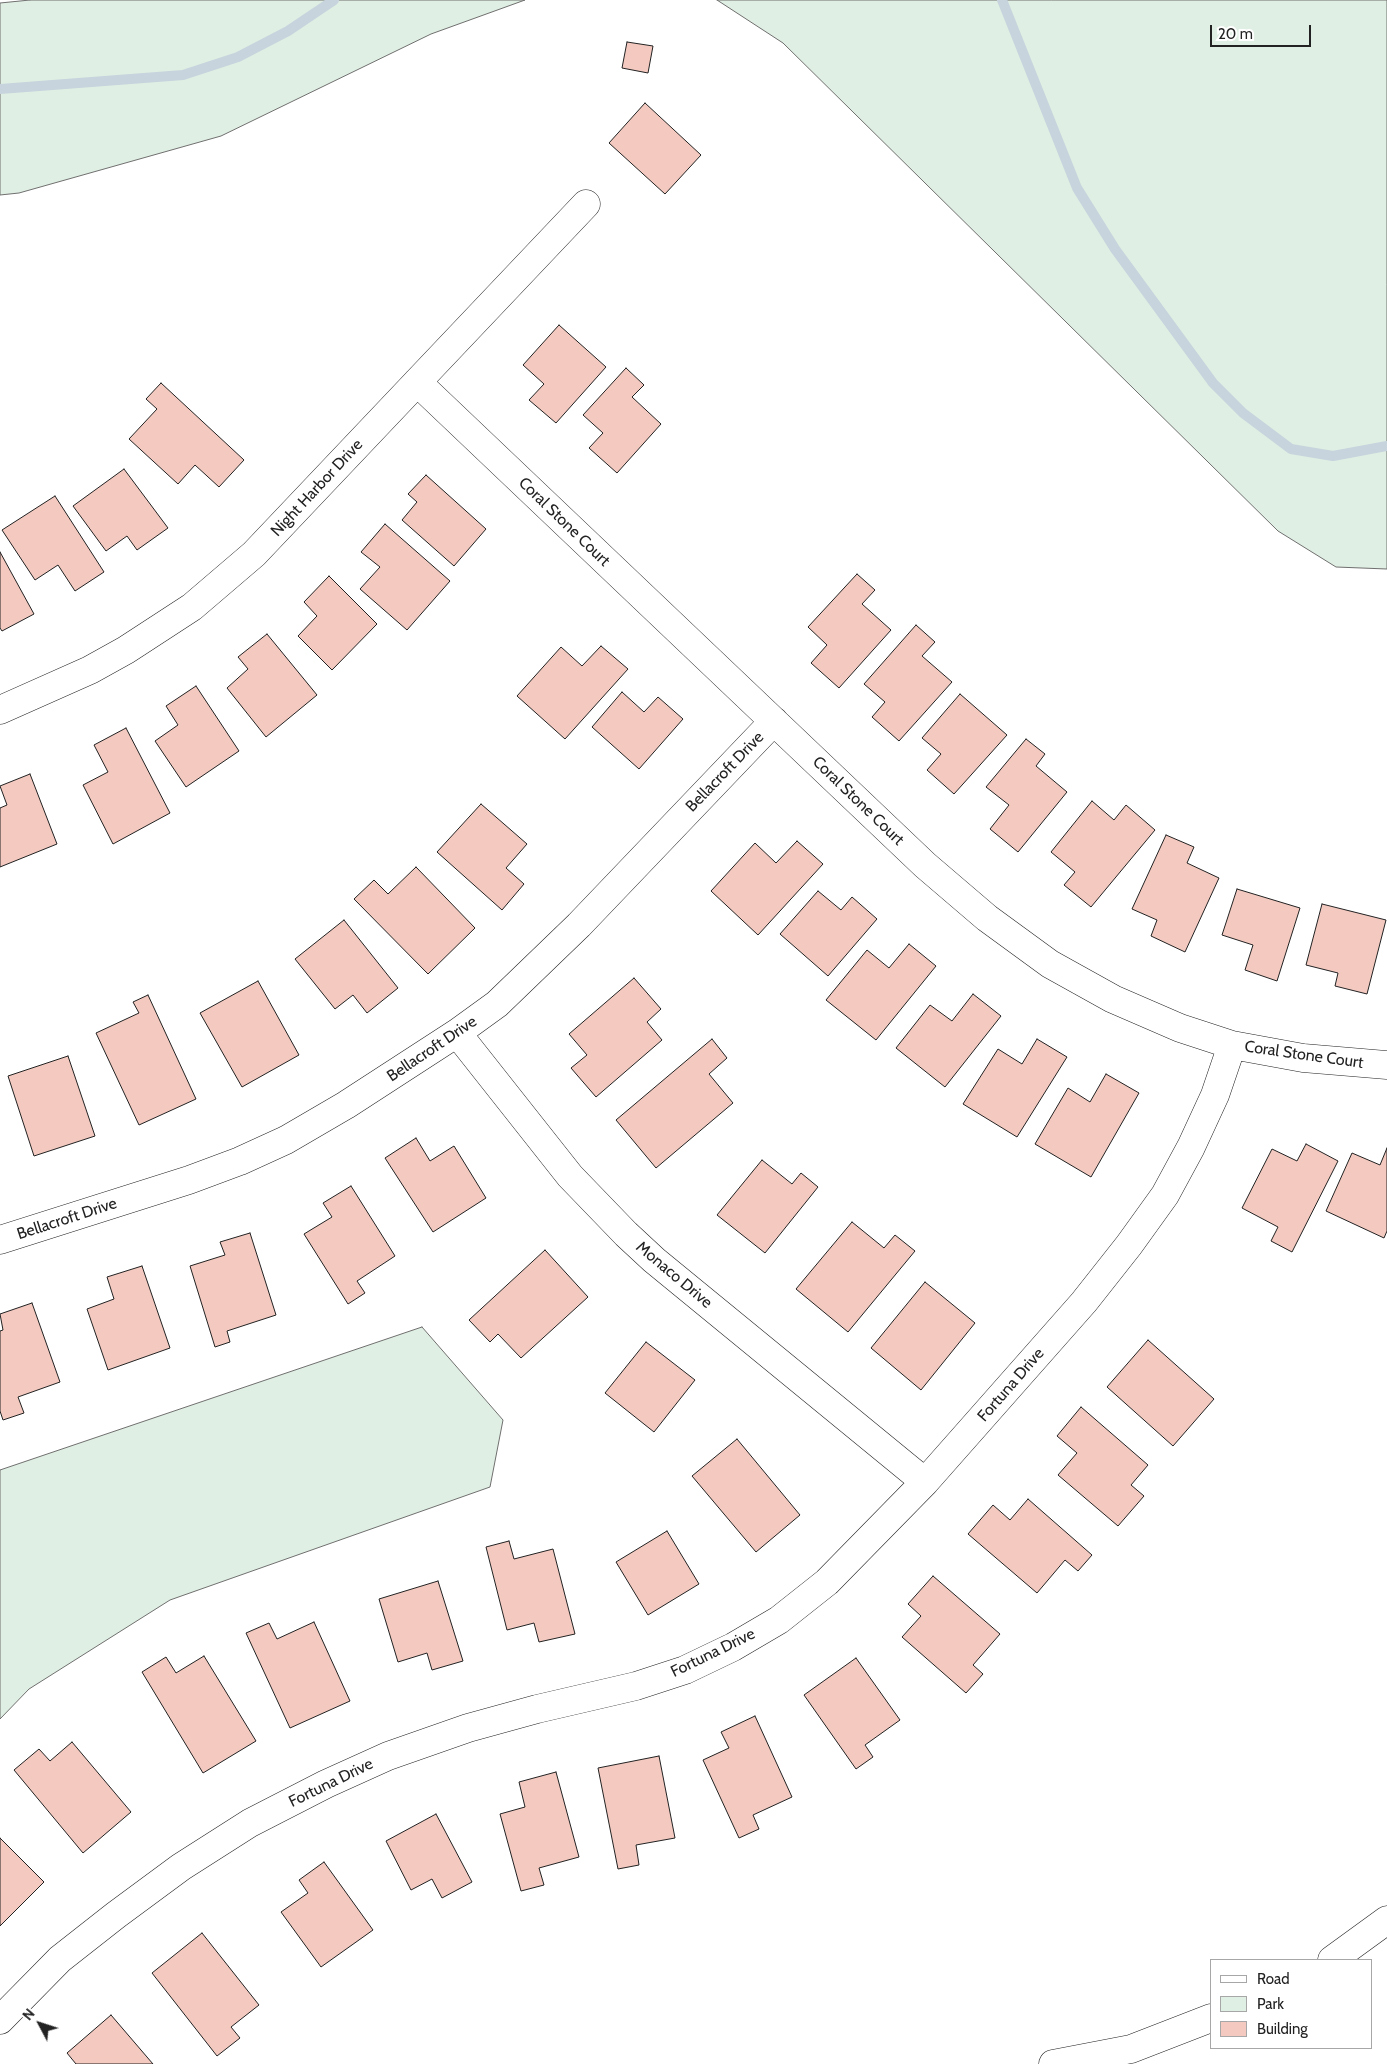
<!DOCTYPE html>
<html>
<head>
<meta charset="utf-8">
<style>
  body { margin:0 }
  #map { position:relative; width:1387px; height:2064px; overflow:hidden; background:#fff; font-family:Cabin,sans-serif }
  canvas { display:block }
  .legend { position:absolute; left:1210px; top:1959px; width:162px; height:90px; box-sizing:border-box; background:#fff; border:1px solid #a7a7a7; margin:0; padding:6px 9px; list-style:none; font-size:15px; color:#222 }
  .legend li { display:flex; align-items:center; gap:10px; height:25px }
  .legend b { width:25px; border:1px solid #a7a7a7 }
  .north { position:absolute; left:15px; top:1999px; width:50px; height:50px; -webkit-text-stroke:4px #fff; paint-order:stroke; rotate:310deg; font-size:14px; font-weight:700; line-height:20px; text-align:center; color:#222 }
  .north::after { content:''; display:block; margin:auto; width:18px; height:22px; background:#222; clip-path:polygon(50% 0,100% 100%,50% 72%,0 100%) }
  .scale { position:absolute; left:1210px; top:25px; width:101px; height:22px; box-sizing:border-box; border:2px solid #222; border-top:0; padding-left:6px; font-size:15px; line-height:18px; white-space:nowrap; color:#222; -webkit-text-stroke:4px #fff; paint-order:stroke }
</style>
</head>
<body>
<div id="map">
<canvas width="1387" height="2064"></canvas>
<ul class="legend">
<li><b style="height:6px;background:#fff"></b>Road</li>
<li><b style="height:14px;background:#e0efe3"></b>Park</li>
<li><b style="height:14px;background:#f3c9c0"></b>Building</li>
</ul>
<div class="north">N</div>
<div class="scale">20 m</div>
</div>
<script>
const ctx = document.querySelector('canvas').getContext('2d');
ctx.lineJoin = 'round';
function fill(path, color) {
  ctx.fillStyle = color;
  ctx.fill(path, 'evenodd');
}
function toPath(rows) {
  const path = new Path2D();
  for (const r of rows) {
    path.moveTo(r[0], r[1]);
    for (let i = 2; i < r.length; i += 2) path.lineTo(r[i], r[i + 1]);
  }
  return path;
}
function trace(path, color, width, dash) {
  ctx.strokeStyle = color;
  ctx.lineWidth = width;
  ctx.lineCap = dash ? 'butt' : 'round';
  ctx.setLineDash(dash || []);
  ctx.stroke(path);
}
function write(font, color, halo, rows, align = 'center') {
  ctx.font = font + ' Cabin,sans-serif';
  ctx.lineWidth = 4;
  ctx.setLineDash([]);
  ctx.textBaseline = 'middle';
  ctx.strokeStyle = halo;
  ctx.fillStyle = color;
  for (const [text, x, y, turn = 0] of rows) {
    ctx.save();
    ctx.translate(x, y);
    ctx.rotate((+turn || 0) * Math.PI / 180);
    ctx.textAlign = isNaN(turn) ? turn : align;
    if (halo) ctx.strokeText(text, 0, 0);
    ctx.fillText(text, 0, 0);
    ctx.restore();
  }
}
const green = toPath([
  [30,0,525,0,431,34,221,136,19,193,0,195,0,3,30,0],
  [717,0,1387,0,1387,569,1336,567,1278,531,783,43,717,0],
  [422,1327,503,1420,490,1487,170,1600,29,1689,0,1719,0,1470,422,1327]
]);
fill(green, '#e0efe3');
trace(green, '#6f6f6f', 1);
trace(toPath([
  [1002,0,1077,188,1115,249,1213,383,1243,413,1291,449,1333,456,1387,446],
  [0,89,183,75,238,57,288,31,334,0]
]), '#c7d3dd', 10);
const building = toPath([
  [627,42,653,46,648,73,622,68,627,42],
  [645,103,701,155,665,194,609,143,645,103],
  [559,325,606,367,556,423,529,400,544,384,523,365,559,325],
  [626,368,644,385,632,397,661,424,617,473,589,448,603,433,583,415,626,368],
  [161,383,244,460,219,487,195,465,178,484,129,439,157,409,146,399,161,383],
  [124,469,168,528,137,550,127,536,106,551,73,506,124,469],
  [426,475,486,529,454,566,402,520,417,502,408,494,426,475],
  [55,496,104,572,75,591,58,565,35,580,2,530,55,496],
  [385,524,450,581,407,630,360,589,380,567,361,552,385,524],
  [0,552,34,614,2,631,0,628,0,552],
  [857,574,875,590,862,604,891,630,839,688,811,663,827,645,808,627,857,574],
  [329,576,377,624,332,670,298,636,317,616,304,602,329,576],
  [916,625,935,642,922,656,952,682,899,741,872,717,885,702,864,684,916,625],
  [267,634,317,695,266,737,227,688,248,669,238,657,267,634],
  [601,646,628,669,565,739,517,696,561,647,582,666,601,646],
  [196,686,239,751,186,787,155,741,178,725,166,706,196,686],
  [622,692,644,712,658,697,683,719,639,769,592,727,622,692],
  [960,694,1007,735,954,794,927,770,941,754,922,738,960,694],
  [126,728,170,813,113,844,83,785,108,772,94,745,126,728],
  [1026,739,1045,754,1036,766,1067,792,1018,852,990,829,1009,805,986,787,1026,739],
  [30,774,57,844,0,867,0,808,7,805,0,786,30,774],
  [1092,801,1114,820,1126,805,1155,830,1091,907,1064,885,1075,872,1051,852,1092,801],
  [481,804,527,844,506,868,524,884,502,910,437,852,481,804],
  [1166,835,1194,847,1187,863,1219,878,1185,952,1151,936,1157,920,1132,909,1166,835],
  [797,841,823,864,758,935,711,891,755,843,776,863,797,841],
  [416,867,475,928,428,974,354,899,374,880,388,894,416,867],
  [1237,889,1300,908,1277,981,1245,970,1253,945,1222,935,1237,889],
  [818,891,841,910,852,897,877,919,828,976,780,934,818,891],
  [1322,904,1386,920,1367,994,1335,986,1338,973,1306,965,1322,904],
  [344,920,398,988,367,1013,353,995,335,1009,295,959,344,920],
  [909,944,936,966,876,1040,826,1000,867,950,889,968,909,944],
  [634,978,661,1009,647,1022,662,1040,596,1097,571,1068,587,1055,569,1034,634,978],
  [258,981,299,1055,242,1087,200,1013,258,981],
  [973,994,1001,1016,945,1087,896,1048,930,1005,952,1021,973,994],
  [148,995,196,1099,139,1125,96,1033,139,1013,133,1002,148,995],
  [712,1039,727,1058,709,1074,733,1103,656,1168,616,1120,712,1039],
  [1037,1039,1067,1057,1017,1137,963,1104,998,1049,1022,1064,1037,1039],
  [68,1056,95,1136,34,1156,8,1076,68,1056],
  [1106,1074,1139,1093,1091,1177,1035,1144,1068,1088,1090,1102,1106,1074],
  [416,1138,430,1161,454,1146,486,1198,433,1232,385,1158,416,1138],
  [1306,1144,1338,1161,1292,1252,1271,1241,1278,1227,1242,1208,1272,1149,1297,1161,1306,1144],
  [1387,1148,1387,1231,1384,1238,1326,1211,1352,1153,1380,1165,1387,1148],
  [762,1160,792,1184,801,1173,818,1187,765,1253,717,1215,762,1160],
  [351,1186,395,1256,357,1281,365,1293,348,1304,304,1234,332,1217,323,1203,351,1186],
  [852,1222,884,1248,895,1235,915,1251,848,1332,796,1289,852,1222],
  [250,1233,276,1315,227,1331,230,1342,215,1347,190,1266,225,1255,220,1242,250,1233],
  [545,1250,588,1297,521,1358,498,1334,490,1342,469,1320,545,1250],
  [142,1266,170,1348,108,1370,87,1309,114,1299,107,1277,142,1266],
  [925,1282,975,1323,921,1390,871,1348,925,1282],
  [32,1303,60,1382,18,1397,24,1413,3,1420,0,1411,0,1331,3,1330,0,1314,32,1303],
  [1148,1340,1214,1399,1173,1446,1107,1387,1148,1340],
  [646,1342,695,1380,654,1432,605,1393,646,1342],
  [1081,1407,1148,1465,1131,1485,1144,1496,1118,1526,1058,1475,1077,1453,1057,1436,1081,1407],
  [737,1439,800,1515,756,1552,692,1476,737,1439],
  [1028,1499,1092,1555,1078,1571,1065,1560,1037,1593,968,1534,993,1505,1010,1520,1028,1499],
  [667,1531,699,1584,648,1615,616,1562,667,1531],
  [509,1541,514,1559,553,1549,575,1634,539,1642,534,1623,507,1630,486,1547,509,1541],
  [933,1576,1000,1634,973,1665,983,1674,966,1693,902,1637,921,1616,908,1604,933,1576],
  [438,1581,463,1661,432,1670,427,1653,398,1662,379,1599,438,1581],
  [314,1622,350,1701,290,1728,246,1633,269,1623,277,1639,314,1622],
  [204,1656,256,1741,203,1773,142,1672,166,1657,176,1673,204,1656],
  [856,1658,900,1720,865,1745,873,1757,856,1769,804,1695,856,1658],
  [755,1716,792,1797,753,1815,759,1829,739,1838,703,1760,729,1748,721,1732,755,1716],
  [72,1742,131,1812,83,1853,14,1770,39,1749,50,1761,72,1742],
  [659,1756,675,1838,636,1845,639,1865,618,1869,598,1768,659,1756],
  [556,1772,579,1857,539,1868,544,1885,521,1891,500,1814,525,1807,519,1782,556,1772],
  [436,1814,472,1882,442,1898,432,1879,411,1890,386,1841,436,1814],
  [0,1838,44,1882,0,1926,0,1838],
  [324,1862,373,1930,321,1967,281,1912,308,1893,299,1880,324,1862],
  [202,1933,259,2005,231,2027,240,2038,217,2056,152,1973,202,1933],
  [111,2015,153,2064,76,2064,67,2053,111,2015]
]);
fill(building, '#f3c9c0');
trace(building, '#222', 1);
const minor = toPath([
  [417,382,925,865,987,918,1050,964,1113,999,1180,1028,1232,1045,1303,1058,1387,1065],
  [0,710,90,670,126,650,192,607,254,554,586,204],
  [457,1033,570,1176,626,1234,654,1260,925,1482],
  [0,1240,189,1180,240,1161,286,1140,346,1105,457,1033,497,1004,579,925,774,721],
  [1332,1960,1387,1920],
  [0,2020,60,1959,116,1915,181,1867,250,1823,326,1784,388,1756,468,1728,537,1709,636,1686,685,1670,733,1647,779,1620,827,1582,925,1482,1084,1302,1129,1245,1165,1195,1191,1147,1215,1095,1232,1045],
  [1053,2064,1131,2049,1211,2018]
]);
trace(minor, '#222', 29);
trace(minor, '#fff', 28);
write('16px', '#222', '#fff', [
  ["Night Harbor Drive",317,488,-47],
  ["Coral Stone Court",564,522,44],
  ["Bellacroft Drive",725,772,-46],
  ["Coral Stone Court",858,801,44],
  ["Bellacroft Drive",432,1049,-34],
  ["Coral Stone Court",1304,1055,8],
  ["Bellacroft Drive",67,1219,-18],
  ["Monaco Drive",674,1275,40],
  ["Fortuna Drive",1011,1385,-49],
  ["Fortuna Drive",713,1653,-26],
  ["Fortuna Drive",331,1783,-26]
]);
</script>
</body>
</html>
